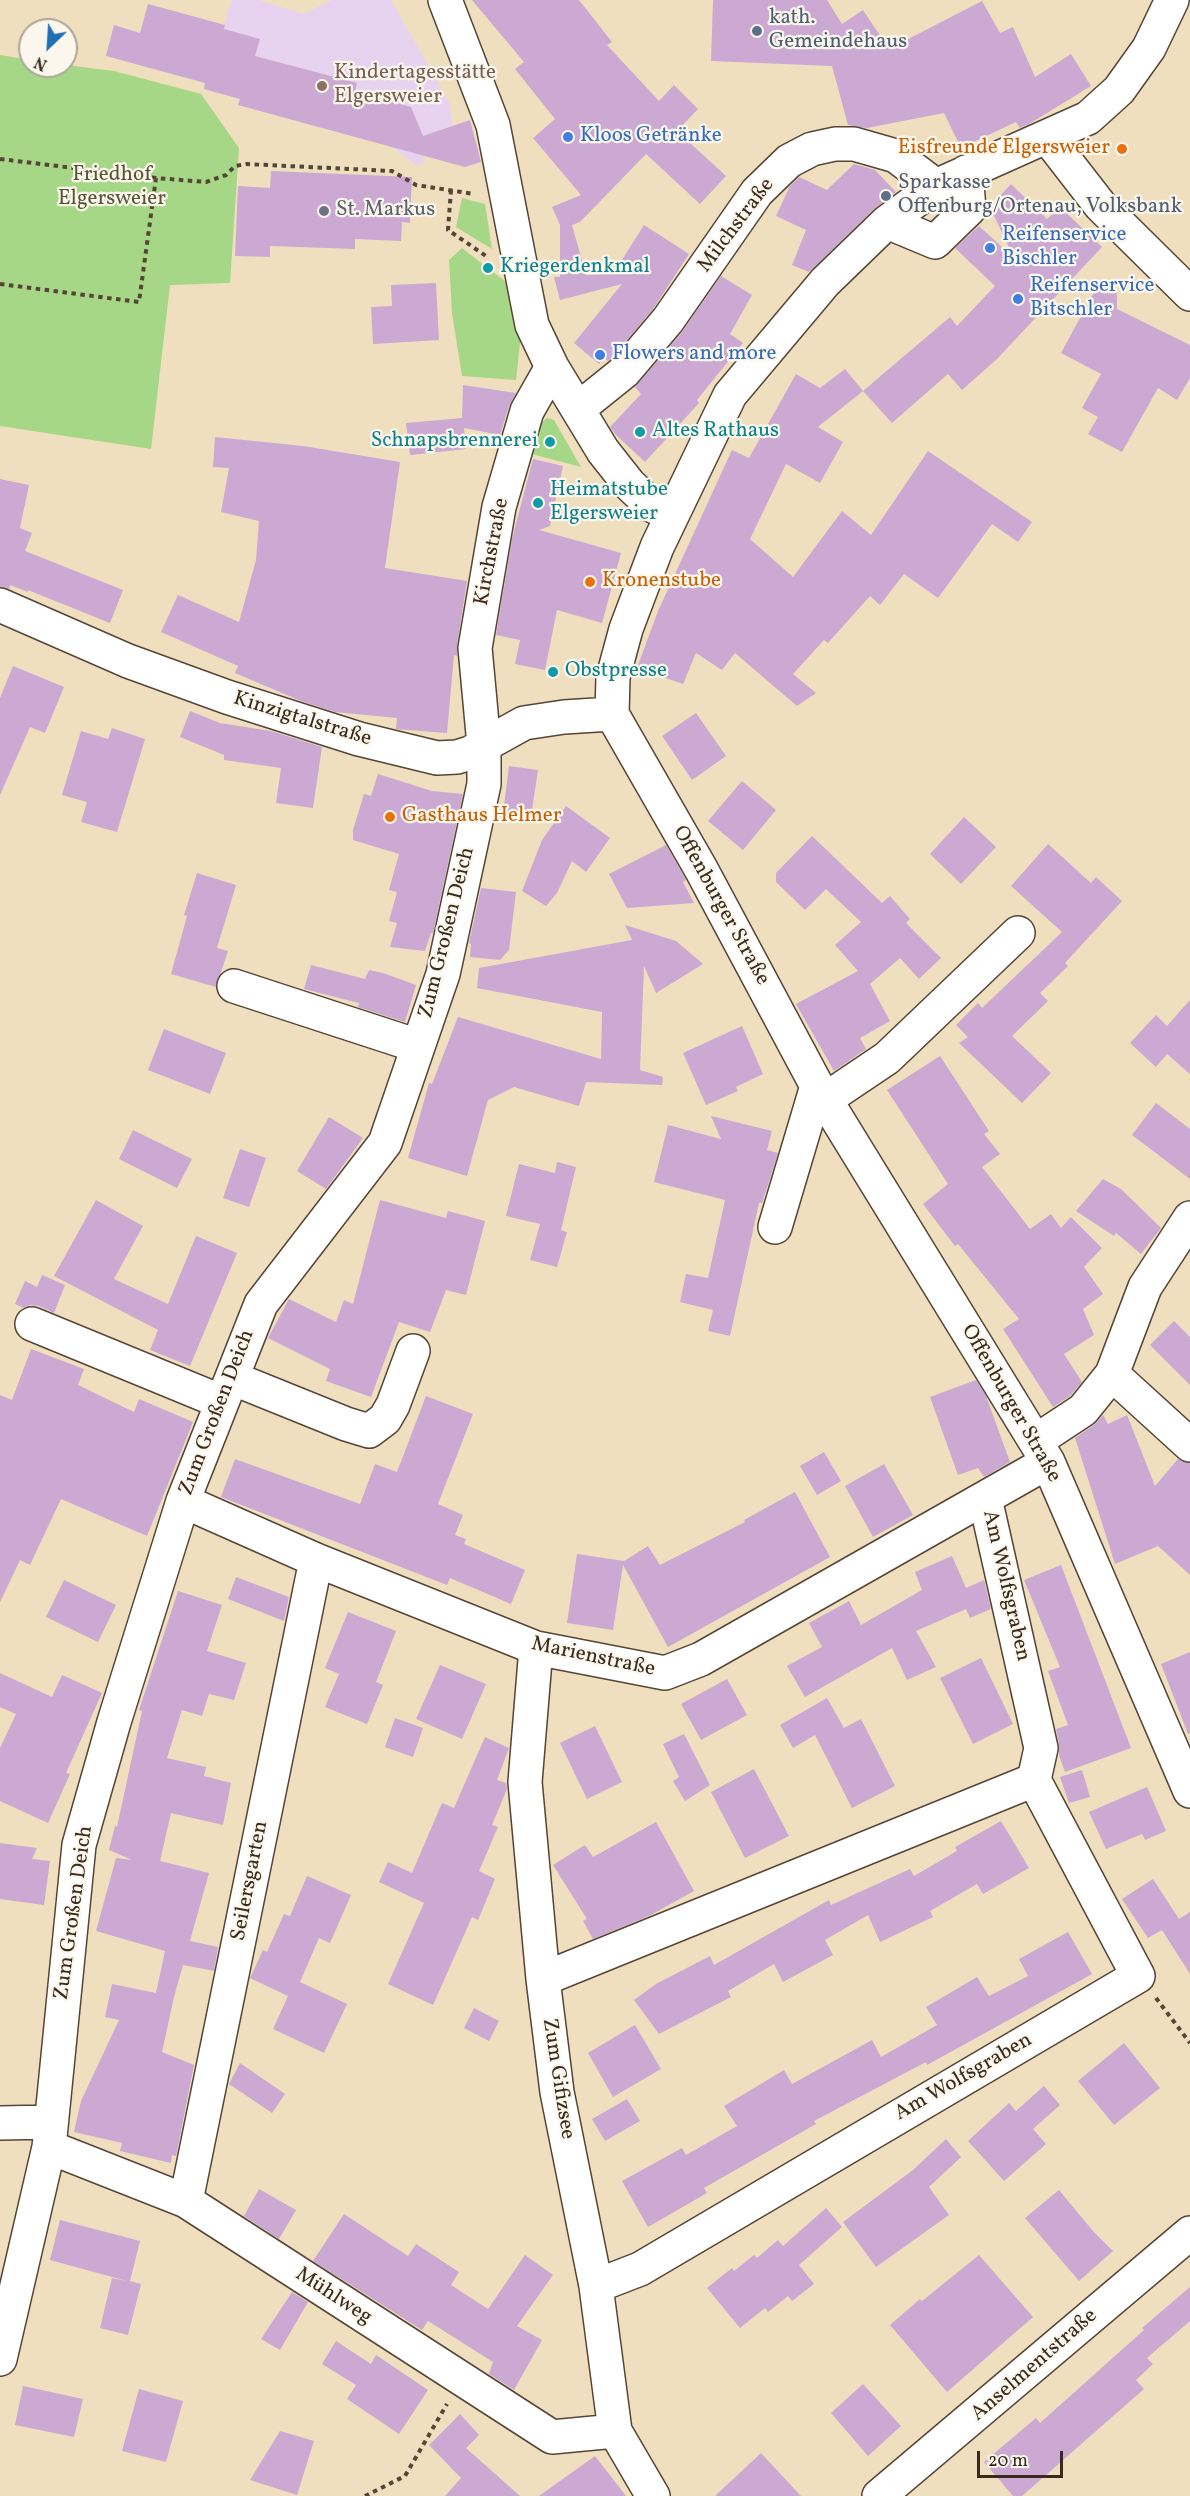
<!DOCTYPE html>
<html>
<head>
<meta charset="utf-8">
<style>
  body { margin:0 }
  #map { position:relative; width:1190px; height:2496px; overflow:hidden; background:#efdfbe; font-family:Vollkorn,serif }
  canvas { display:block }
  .north { position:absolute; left:18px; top:18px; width:60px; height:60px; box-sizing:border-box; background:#fbf7ec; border:2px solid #aea59a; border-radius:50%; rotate:205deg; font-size:16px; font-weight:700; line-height:24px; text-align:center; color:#3b2a1e }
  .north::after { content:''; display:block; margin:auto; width:21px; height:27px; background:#1f6fb2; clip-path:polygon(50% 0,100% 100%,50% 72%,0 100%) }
  .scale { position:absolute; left:977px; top:2451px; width:86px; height:27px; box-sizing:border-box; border:3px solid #3b2a1e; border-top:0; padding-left:8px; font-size:18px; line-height:21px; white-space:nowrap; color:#3b2a1e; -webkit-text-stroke:4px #fbf7ec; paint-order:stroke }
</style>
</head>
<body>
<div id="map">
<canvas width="1190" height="2496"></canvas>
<div class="north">N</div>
<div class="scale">20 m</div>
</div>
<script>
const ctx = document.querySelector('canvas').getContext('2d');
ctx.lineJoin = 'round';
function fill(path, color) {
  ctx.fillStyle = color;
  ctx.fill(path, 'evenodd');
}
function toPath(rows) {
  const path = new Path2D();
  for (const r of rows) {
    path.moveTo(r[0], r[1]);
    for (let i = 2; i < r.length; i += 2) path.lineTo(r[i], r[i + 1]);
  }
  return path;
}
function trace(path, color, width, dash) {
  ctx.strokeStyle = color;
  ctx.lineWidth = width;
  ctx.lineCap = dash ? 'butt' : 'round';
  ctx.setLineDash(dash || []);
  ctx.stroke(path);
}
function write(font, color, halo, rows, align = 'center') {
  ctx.font = font + ' Vollkorn,serif';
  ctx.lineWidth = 4.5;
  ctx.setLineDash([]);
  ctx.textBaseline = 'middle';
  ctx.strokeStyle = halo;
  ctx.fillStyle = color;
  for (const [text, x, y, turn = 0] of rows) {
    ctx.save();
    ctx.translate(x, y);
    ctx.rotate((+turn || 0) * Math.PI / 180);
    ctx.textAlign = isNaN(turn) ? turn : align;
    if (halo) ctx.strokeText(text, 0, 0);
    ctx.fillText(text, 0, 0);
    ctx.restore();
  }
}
fill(toPath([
  [232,0,258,0,304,14,332,0,391,0,450,104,452,126,417,138,425,162,417,166,392,147,238,105,240,99,204,89]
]), '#e7d2ef');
fill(toPath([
  [0,55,30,60,30,66,66,65,114,71,201,94,239,148,230,283,170,285,151,449,0,426],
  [462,198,485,204,492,249,456,227],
  [462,248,510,285,521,334,516,380,462,376,452,313,449,260],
  [547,418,554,420,581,467,528,453,543,421]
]), '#a5d786');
fill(toPath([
  [472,0,579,0,612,42,607,45,659,101,674,85,698,109,677,131,726,176,700,204,646,154,580,222,572,225,586,275,613,274,644,225,689,254,653,309,611,359,608,361,604,358,599,364,574,343,622,284,560,300,554,277,560,277,560,225,552,207,581,195,533,138,555,119,515,69,524,62],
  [713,0,827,0,842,24,863,10,889,49,982,1,1000,33,1013,27,1035,77,1071,54,1091,86,1029,124,1020,128,1016,122,961,148,944,113,867,128,848,125,832,66,711,61],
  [148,4,225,25,224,29,260,39,255,56,357,83,355,92,411,107,423,136,470,120,481,162,465,167,238,105,240,99,204,89,205,83,106,56,114,25,140,33],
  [854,164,875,170,896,192,874,209,809,272,792,265,806,230,776,216,790,186,799,177,827,190],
  [271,171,412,177,410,223,402,222,401,241,355,239,355,249,270,246,270,257,235,256,238,186,270,188],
  [1011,184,1047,219,1060,207,1102,247,997,359,962,390,948,374,892,423,863,391,950,317,957,326,995,286,955,248,979,226,1014,258,990,207],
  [721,276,752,295,730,334,743,343,697,400,699,403,645,462,615,434,610,427,641,394,635,387,682,332],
  [436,283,439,340,373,344,371,307,392,306,391,285],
  [1099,283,1117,292,1117,309,1190,345,1190,378,1177,400,1158,388,1122,452,1088,434,1098,417,1082,408,1101,374,1061,353],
  [845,369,863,391,818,427,843,442,820,483,786,464,750,539,793,577,842,511,871,535,928,451,1032,522,1018,542,992,524,938,598,904,574,880,605,870,596,828,643,824,640,793,674,816,693,797,706,735,653,722,670,696,653,683,684,637,668,658,611,732,450,749,458,796,374,820,388],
  [463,385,516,393,509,406,500,435,464,428,466,449,410,455,406,423,462,418],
  [215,437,303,446,400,462,385,568,467,581,457,645,457,656,454,655,447,733,396,729,397,718,335,712,301,701,235,673,238,666,161,632,178,595,239,622,256,560,259,521,221,512,229,468,213,467],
  [533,459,563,466,550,526,539,530,621,553,602,623,557,610,545,670,515,664,520,640,496,635,512,539],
  [0,479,29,485,20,528,32,533,25,551,123,590,110,623,28,590,28,592,10,585,9,589,0,587],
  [13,666,64,687,45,733,30,727,0,795,0,698],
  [190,711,220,723,271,731,322,747,313,808,276,803,281,768,224,760,224,755,180,737],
  [696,713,726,756,692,780,662,736],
  [112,728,145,739,117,832,81,822,87,802,62,795,81,731,108,739],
  [509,766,538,770,531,817,503,814],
  [378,774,432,791,463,794,433,933,431,933,425,951,390,947,397,923,389,921,397,892,389,890,399,854,353,840,353,830,364,794,371,796],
  [742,781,776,810,743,850,708,821],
  [566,806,610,838,586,872,572,861,557,893,546,906,522,891,542,840],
  [964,817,996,847,961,884,930,854],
  [812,836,882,903,890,896,910,919,906,923,941,958,919,979,900,958,870,984,890,1021,860,1038,866,1049,834,1071,796,1004,858,971,835,945,861,922,826,889,805,910,776,882,776,873],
  [1048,844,1091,883,1096,877,1122,901,1065,963,1068,966,1040,993,1048,1001,1012,1036,1051,1073,1022,1103,959,1043,968,1037,956,1025,978,1003,982,1008,1062,932,1011,886],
  [666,845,686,880,683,882,694,903,627,908,609,874],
  [197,873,236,885,217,948,228,951,216,987,171,974,187,916,184,915],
  [481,888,516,892,509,950,500,960,470,957,471,944,469,943],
  [625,925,676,941,703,964,656,993,644,966,640,1070,663,1077,662,1085,586,1082,579,1106,514,1087,488,1100,467,1176,408,1158,429,1083,432,1084,458,1017,601,1059,602,1012,477,988,479,968,632,940],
  [311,965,365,979,369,970,383,973,416,985,405,1022,358,1007,359,1003,304,989],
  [1190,1000,1190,1074,1167,1054,1156,1067,1130,1043,1156,1015,1167,1026],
  [742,1026,763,1074,736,1087,738,1091,706,1105,683,1053],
  [164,1029,226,1053,210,1094,148,1070],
  [940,1056,989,1131,984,1134,1000,1154,982,1167,1030,1229,1051,1214,1061,1228,1071,1217,1102,1248,1084,1267,1103,1294,1083,1309,1094,1335,1064,1354,1082,1382,1070,1396,1053,1407,1003,1329,1019,1319,958,1244,955,1246,923,1204,948,1184,887,1090],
  [1156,1103,1190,1129,1190,1179,1132,1135],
  [711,1116,772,1131,767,1150,778,1153,762,1203,759,1203,730,1336,708,1331,713,1310,680,1302,686,1274,708,1278,725,1200,654,1182,668,1125,721,1139],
  [329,1117,363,1138,326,1189,297,1171],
  [133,1130,192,1159,177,1188,119,1159],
  [240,1149,266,1158,249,1207,223,1198],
  [557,1162,576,1167,561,1230,567,1232,557,1267,530,1260,540,1224,506,1216,519,1164,555,1173],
  [1103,1179,1121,1189,1161,1228,1141,1254,1116,1233,1114,1236,1076,1211],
  [96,1200,143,1226,114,1279,168,1304,196,1236,237,1253,190,1366,150,1350,158,1330,54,1276],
  [380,1200,446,1218,448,1211,485,1221,466,1295,446,1290,430,1332,399,1322,371,1397,326,1381,330,1369,268,1338,289,1299,336,1322,344,1300,353,1304],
  [42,1275,65,1285,54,1313,39,1306,30,1305,24,1308,15,1304,25,1281,37,1287],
  [1174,1321,1190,1337,1190,1385,1150,1345],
  [31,1349,84,1369,78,1385,134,1412,139,1399,193,1422,147,1536,61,1499,30,1565,20,1560,0,1602,0,1395,12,1400],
  [976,1380,986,1396,1010,1462,984,1477,978,1468,958,1475,930,1397],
  [426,1396,473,1414,438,1504,463,1515,455,1535,466,1539,464,1544,525,1570,511,1604,450,1578,447,1585,221,1497,235,1459,360,1504,375,1464,397,1472],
  [1103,1415,1108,1424,1127,1415,1155,1486,1178,1459,1190,1463,1190,1575,1158,1546,1115,1564,1075,1438,1094,1425],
  [824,1452,841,1481,817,1495,800,1466],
  [884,1464,913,1515,873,1537,845,1486],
  [795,1492,830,1557,668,1647,623,1565,613,1630,567,1623,577,1554,624,1561,648,1546,660,1565,745,1522,744,1520],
  [952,1556,966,1588,984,1580,991,1609,970,1618,966,1609,916,1631,936,1667,907,1680,892,1648,805,1697,787,1666,822,1647,809,1623,849,1601,861,1625,922,1590,915,1572],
  [1061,1565,1131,1748,1065,1772,1059,1755,1059,1744,1056,1729,1068,1725,1048,1671,1060,1667,1024,1580],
  [236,1577,289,1597,284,1621,228,1599],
  [64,1580,116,1605,98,1642,46,1617],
  [178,1591,222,1605,207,1651,246,1663,234,1700,209,1694,202,1716,182,1710,167,1758,206,1767,204,1776,231,1783,223,1825,171,1813,160,1861,209,1873,190,1941,218,1947,214,1971,183,1965,174,1997,162,2052,194,2065,176,2156,172,2155,171,2163,120,2151,122,2143,74,2132,81,2101,119,2020,105,2017,112,1984,156,1993,165,1951,96,1931,116,1858,132,1860,109,1850,115,1826,117,1827,142,1711,139,1710],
  [348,1612,396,1631,376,1682,383,1685,367,1724,325,1707,339,1674,325,1668],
  [1190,1652,1190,1733,1188,1734,1161,1664],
  [981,1658,1013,1724,973,1744,940,1678],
  [440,1665,486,1684,462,1739,416,1719],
  [0,1673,52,1697,62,1675,102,1693,66,1773,70,1774,48,1823,0,1801,0,1748,16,1714,0,1707],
  [727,1679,747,1715,701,1740,681,1704],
  [827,1698,844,1728,861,1719,895,1786,852,1808,815,1735,793,1748,780,1725],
  [395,1718,423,1728,413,1757,385,1747],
  [595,1726,622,1782,587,1799,560,1743],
  [684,1734,710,1785,685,1801,673,1781,679,1777,663,1744],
  [485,1737,509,1748,497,1780,506,1783,507,1789,492,1825,498,1827,479,1871,495,1879,478,1920,472,1917,433,2005,388,1984,424,1903,379,1882,388,1862,412,1873,442,1803,454,1808],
  [754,1769,789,1836,745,1858,711,1792],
  [1082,1770,1090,1797,1069,1803,1060,1777],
  [1147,1787,1166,1831,1145,1840,1142,1834,1106,1849,1089,1812],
  [1001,1821,1029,1868,983,1894,977,1884,930,1911,933,1917,880,1942,868,1915,825,1940,833,1955,783,1982,774,1964,728,1991,731,1997,659,2034,634,2000,656,1984,710,1956,714,1965,829,1900,831,1905,910,1869,914,1876,957,1851,955,1847],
  [656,1822,694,1891,649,1916,593,1939,583,1921,587,1919,553,1865,585,1845,593,1857],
  [0,1843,37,1848,32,1859,50,1861,44,1905,0,1899],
  [307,1876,351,1895,330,1943,319,1938,300,1982,347,2004,324,2053,273,2029,288,1996,250,1978,263,1950,267,1952,284,1914,290,1916],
  [1153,1879,1179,1919,1190,1912,1190,1974,1162,1930,1148,1938,1122,1899],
  [1068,1932,1092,1974,927,2065,926,2062,814,2121,816,2124,704,2188,707,2193,648,2227,622,2181,682,2148,686,2155,737,2126,724,2106,784,2070,792,2084,872,2040,881,2057,937,2025,926,2007,977,1977,989,1996,1028,1976,1019,1959],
  [474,2008,499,2021,489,2041,464,2028],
  [635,2025,661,2069,613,2097,588,2053],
  [1124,2043,1160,2088,1114,2125,1078,2081],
  [240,2063,285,2094,272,2113,229,2084],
  [1044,2086,1060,2105,1033,2129,1046,2144,1004,2181,968,2141,1009,2103,1016,2111],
  [627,2099,640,2121,605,2141,592,2119],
  [946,2139,961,2157,929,2187,949,2215,876,2267,843,2222,913,2170],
  [259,2189,296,2210,279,2239,244,2216],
  [1059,2190,1093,2231,1113,2251,1079,2281,1025,2218],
  [826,2208,842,2227,799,2265,814,2284,792,2301,788,2296,768,2312,765,2308,740,2328,707,2288,732,2268,734,2271,754,2255,757,2258,778,2240,783,2246],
  [344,2214,408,2256,416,2244,459,2272,451,2285,488,2309,525,2255,553,2275,517,2326,542,2340,514,2390,489,2374,493,2362,428,2321,422,2330,313,2261],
  [60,2220,140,2241,130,2281,141,2284,128,2335,100,2328,112,2278,127,2281,50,2260],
  [979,2255,1033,2317,947,2392,890,2325,920,2299,922,2301,927,2297],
  [1190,2287,1190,2321,1147,2358,1153,2364,1136,2380,1144,2389,1022,2496,1013,2496,984,2462,1036,2418,1040,2423,1144,2330,1142,2328],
  [292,2292,308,2302,280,2350,261,2339],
  [336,2341,371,2364,376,2355,428,2390,399,2434,347,2399,356,2385,322,2364],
  [863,2384,901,2426,868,2456,831,2413],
  [23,2386,83,2399,74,2437,15,2425],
  [139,2389,183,2401,166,2462,122,2451],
  [460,2414,479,2435,466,2448,520,2496,445,2496,461,2478,429,2445],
  [280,2431,314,2441,297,2495,250,2480],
  [761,2453,801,2496,715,2496],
  [595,2456,626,2496,539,2496]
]), '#cba9d3');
const minor = toPath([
  [445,0,493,125,532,325,552,367,603,451,629,484,651,505,672,515],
  [1048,138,1100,205,1190,294],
  [887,222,935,242,969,209,966,172],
  [578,409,624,372,668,320,757,192,789,161,812,149,835,144,854,144,896,156,936,186],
  [0,605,128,661,227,697,359,739,437,758,457,757,470,753,524,723,564,717,612,714],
  [612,714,701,869,817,1086,1048,1462,1190,1791],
  [612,714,613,677,626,629,657,547,730,395,825,282,887,222,936,186,1088,118,1119,90,1149,48,1172,0],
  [234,986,418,1046],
  [826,1099,887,1058,1018,933],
  [775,1227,817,1086],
  [32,1324,222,1402],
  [1112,1374,1190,1445],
  [232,1378,346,1424,369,1431,385,1419,393,1405,413,1351],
  [1036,1441,1083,1410,1112,1374,1145,1287,1190,1218],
  [183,1501,316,1560,536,1648,665,1673,701,1659,1048,1462],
  [536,1648,525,1782,543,1979,557,2092,596,2286,615,2431,653,2496],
  [543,1979,1034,1780],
  [0,2123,50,2122],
  [49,2147,186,2201,552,2437,615,2431],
  [186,2201,316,1560],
  [596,2286,640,2269,1138,1976,1034,1780,1041,1748,985,1498],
  [0,2359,49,2147,79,1845,114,1722,183,1501,261,1304,385,1143,443,974,484,784,484,745,475,648,499,507,527,411,552,367],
  [879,2496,1190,2233]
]);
trace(minor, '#564536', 36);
trace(toPath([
  [0,159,156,178,206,182,226,175,235,166,246,164,392,171,416,185,474,194],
  [451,190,448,230,486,256],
  [0,284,139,302,156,178],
  [1156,1998,1190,2043],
  [365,2496,405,2476,447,2404]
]), '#564536', 4, [4.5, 4.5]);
trace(minor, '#fff', 33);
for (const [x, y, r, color] of [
  [757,31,6,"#5c6f8a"],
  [322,86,6,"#8d6e63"],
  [568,137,6,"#3f7fe0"],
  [1122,149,6,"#e8710a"],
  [886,196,6,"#5c6f8a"],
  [324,211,6,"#6b7280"],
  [990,248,6,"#3f7fe0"],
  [488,268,6,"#0f9aa8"],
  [1018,299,6,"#3f7fe0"],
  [600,355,6,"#3f7fe0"],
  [640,432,6,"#0f9aa8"],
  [550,442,6,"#0f9aa8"],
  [538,503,6,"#0f9aa8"],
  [590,582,6,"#e8710a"],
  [553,672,6,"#0f9aa8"],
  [390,817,6,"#e8710a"]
]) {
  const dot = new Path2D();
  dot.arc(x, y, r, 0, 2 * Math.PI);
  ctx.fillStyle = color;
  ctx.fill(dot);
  trace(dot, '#fbf7ec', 2);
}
write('21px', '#4e5e75', '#fbf7ec', [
  ["kath.",769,19],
  ["Gemeindehaus",769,43],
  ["Sparkasse",898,184],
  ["Offenburg/Ortenau, Volksbank",898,208]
], 'left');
write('21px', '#785e54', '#fbf7ec', [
  ["Kindertagesstätte",334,74],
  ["Elgersweier",334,98]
], 'left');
write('21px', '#366cbe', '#fbf7ec', [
  ["Kloos Getränke",580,137],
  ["Reifenservice",1002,236],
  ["Bischler",1002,260],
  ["Reifenservice",1030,287],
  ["Bitschler",1030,311],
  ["Flowers and more",612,355]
], 'left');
write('21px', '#c56008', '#fbf7ec', [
  ["Eisfreunde Elgersweier",1110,149,"right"],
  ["Kronenstube",602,582],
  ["Gasthaus Helmer",402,817]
], 'left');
write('21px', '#565538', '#fbf7ec', [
  ["Friedhof",112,176],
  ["Elgersweier",112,200]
]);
write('21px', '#5b616d', '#fbf7ec', [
  ["St. Markus",336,211]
], 'left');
write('21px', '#3b2a1e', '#fbf7ec', [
  ["Milchstraße",737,226,-53],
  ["Kirchstraße",493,552,-79],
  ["Kinzigtalstraße",302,720,17],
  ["Offenburger Straße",720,906,61],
  ["Zum Großen Deich",448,933,-76],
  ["Offenburger Straße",1010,1404,60],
  ["Zum Großen Deich",218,1413,-69],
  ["Am Wolfsgraben",1005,1586,77],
  ["Marienstraße",593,1658,12],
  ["Seilersgarten",251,1881,-79],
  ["Zum Großen Deich",75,1913,-82],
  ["Am Wolfsgraben",964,2078,-30],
  ["Zum Gifizsee",557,2079,81],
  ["Mühlweg",333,2297,33],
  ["Anselmentstraße",1035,2366,-41]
]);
write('21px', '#0d838f', '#fbf7ec', [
  ["Kriegerdenkmal",500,268],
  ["Altes Rathaus",652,432],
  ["Schnapsbrennerei",538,442,"right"],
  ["Heimatstube",550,491],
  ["Elgersweier",550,515],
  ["Obstpresse",565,672]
], 'left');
</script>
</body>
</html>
